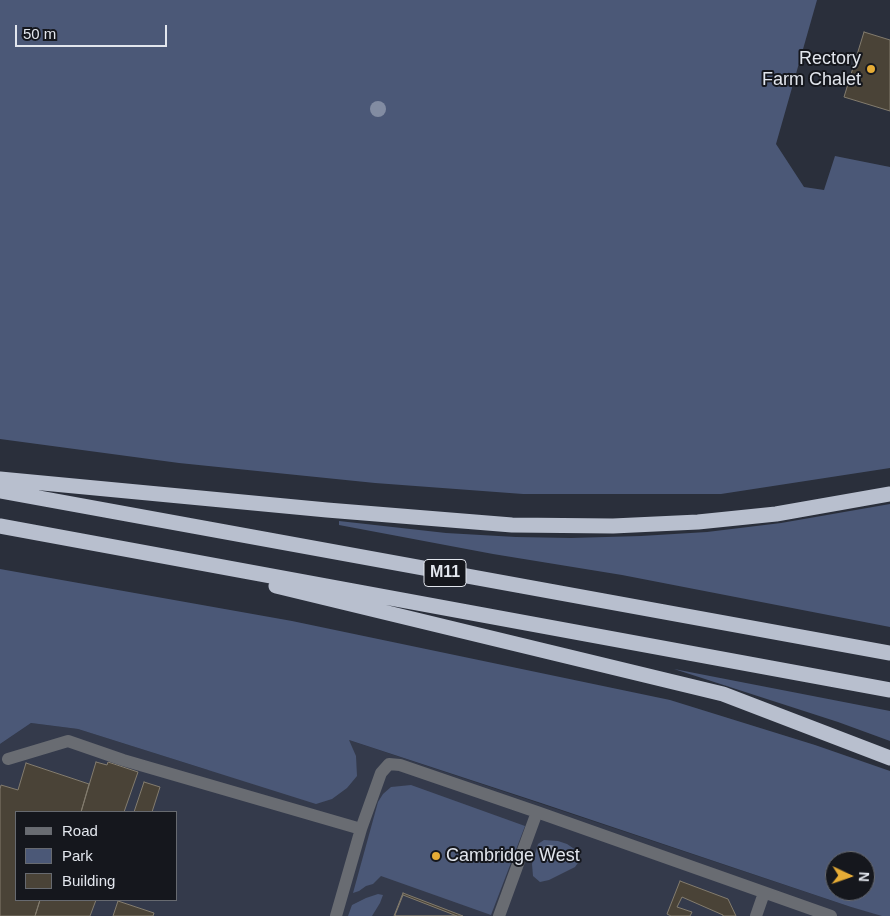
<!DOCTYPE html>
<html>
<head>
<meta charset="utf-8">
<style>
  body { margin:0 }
  #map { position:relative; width:890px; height:916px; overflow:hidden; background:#2a2f3b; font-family:Helvetica,sans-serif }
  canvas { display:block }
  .legend { position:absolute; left:15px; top:811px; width:162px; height:90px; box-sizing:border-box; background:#15171d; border:1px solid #676a70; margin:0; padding:6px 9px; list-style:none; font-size:15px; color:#e2e6ed }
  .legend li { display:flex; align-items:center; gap:10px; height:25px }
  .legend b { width:25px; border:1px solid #676a70 }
  .north { position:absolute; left:825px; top:851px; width:50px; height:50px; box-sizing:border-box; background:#15171d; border:1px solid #676a70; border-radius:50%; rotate:93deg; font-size:14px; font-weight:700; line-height:20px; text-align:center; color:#e2e6ed }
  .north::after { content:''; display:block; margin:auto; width:18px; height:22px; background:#e6ac36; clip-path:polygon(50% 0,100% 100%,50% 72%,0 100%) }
  .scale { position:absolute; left:15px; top:25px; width:152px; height:22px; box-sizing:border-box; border:2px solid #e2e6ed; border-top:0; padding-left:6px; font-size:15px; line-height:18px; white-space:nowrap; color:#e2e6ed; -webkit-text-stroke:4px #15171d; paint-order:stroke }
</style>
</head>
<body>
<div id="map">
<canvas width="890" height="916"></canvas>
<ul class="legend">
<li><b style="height:6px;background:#696c72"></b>Road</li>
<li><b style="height:14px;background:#4b5877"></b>Park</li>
<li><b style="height:14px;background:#4a4337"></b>Building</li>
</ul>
<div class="north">N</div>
<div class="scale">50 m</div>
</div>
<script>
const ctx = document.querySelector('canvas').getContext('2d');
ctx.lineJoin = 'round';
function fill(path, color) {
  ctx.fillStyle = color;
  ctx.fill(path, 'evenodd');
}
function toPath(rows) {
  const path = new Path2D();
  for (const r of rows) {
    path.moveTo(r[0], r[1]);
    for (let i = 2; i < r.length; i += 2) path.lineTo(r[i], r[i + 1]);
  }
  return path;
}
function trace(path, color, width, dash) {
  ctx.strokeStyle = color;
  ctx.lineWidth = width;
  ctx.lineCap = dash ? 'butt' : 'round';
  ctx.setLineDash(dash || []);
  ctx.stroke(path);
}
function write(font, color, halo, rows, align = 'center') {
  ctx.font = font + ' Helvetica,sans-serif';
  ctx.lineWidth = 4;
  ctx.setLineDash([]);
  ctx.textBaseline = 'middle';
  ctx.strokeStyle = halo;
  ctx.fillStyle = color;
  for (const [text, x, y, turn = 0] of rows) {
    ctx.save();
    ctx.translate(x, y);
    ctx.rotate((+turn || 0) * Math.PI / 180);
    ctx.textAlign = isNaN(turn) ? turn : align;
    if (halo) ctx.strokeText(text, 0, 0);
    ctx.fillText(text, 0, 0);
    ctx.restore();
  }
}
fill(toPath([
  [31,723,78,729,208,770,349,740,851,907,886,916,0,916,0,744],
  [16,812,176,812,176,900,16,900]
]), '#343a4b');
fill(toPath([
  [0,0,817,0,776,144,804,187,824,190,835,156,890,167,890,468,721,494,523,494,375,483,179,463,0,439],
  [890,504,890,627,622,575,493,554,339,525,339,521,446,533,516,537,571,538,641,536,707,532,781,523],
  [0,569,292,621,670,700,815,745,890,771,890,916,882,916,851,907,541,803,349,740,356,756,357,776,347,788,332,799,316,804,78,729,31,723,0,744],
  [835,861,865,861,865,891,835,891],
  [674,669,890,711,890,741,838,722],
  [411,785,525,826,491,915,381,876,373,884,366,886,359,891,353,893,378,802,383,794,391,787],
  [544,840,558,841,567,844,576,850,580,860,575,867,549,880,540,882,533,876,532,864,538,844],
  [378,894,383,895,380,903,372,916,348,916,352,905,366,898]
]), '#4b5877');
const building = toPath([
  [864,32,890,40,890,111,844,97,864,32],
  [96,762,107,765,108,762,138,772,124,812,81,812,96,762],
  [26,763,89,784,81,812,16,812,16,900,40,900,35,916,0,916,0,789,1,785,18,790,26,763],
  [144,782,160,787,152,812,134,812,144,782],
  [680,881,728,899,736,916,723,916,723,915,682,897,677,907,692,912,690,916,671,916,667,914,680,881],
  [403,893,463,916,394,916,403,893],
  [403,895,457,916,396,916,395,915,403,895],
  [40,900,96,900,90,916,35,916,40,900],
  [118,901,154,913,153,916,113,916,118,901]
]);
fill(building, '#4a4337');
trace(building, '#837c6e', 1);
trace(toPath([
  [8,759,68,741,123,760,361,829,381,773,389,764,400,765,537,812,831,916],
  [336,916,361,829],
  [499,916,537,812],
  [756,916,764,893]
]), '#696c72', 12);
trace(toPath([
  [0,479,327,510,512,525,613,526,698,522,776,514,890,494],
  [0,491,890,653],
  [0,526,890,690],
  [276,586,723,694,890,758]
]), '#b8bfce', 15);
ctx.fillStyle = '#828ca2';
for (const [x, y] of [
  [378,109],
  [550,853]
]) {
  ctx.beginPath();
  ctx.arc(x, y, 8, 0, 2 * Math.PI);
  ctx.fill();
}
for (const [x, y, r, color] of [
  [871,69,5,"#e6ac36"],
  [436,856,5,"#e6ac36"]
]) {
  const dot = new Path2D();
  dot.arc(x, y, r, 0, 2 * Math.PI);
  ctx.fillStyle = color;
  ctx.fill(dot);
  trace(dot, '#15171d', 2);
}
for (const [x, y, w] of [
  [445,573,42]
]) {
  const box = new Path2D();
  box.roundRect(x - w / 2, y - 13.5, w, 27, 4);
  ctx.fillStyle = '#15171d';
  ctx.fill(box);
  trace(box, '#e2e6ed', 1);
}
write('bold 16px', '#e2e6ed', null, [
  ["M11",445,573]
]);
write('18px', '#e2e6ed', '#15171d', [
  ["Rectory",861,59],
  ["Farm Chalet",861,80],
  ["Cambridge West",446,856,"left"]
], 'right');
</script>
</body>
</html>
